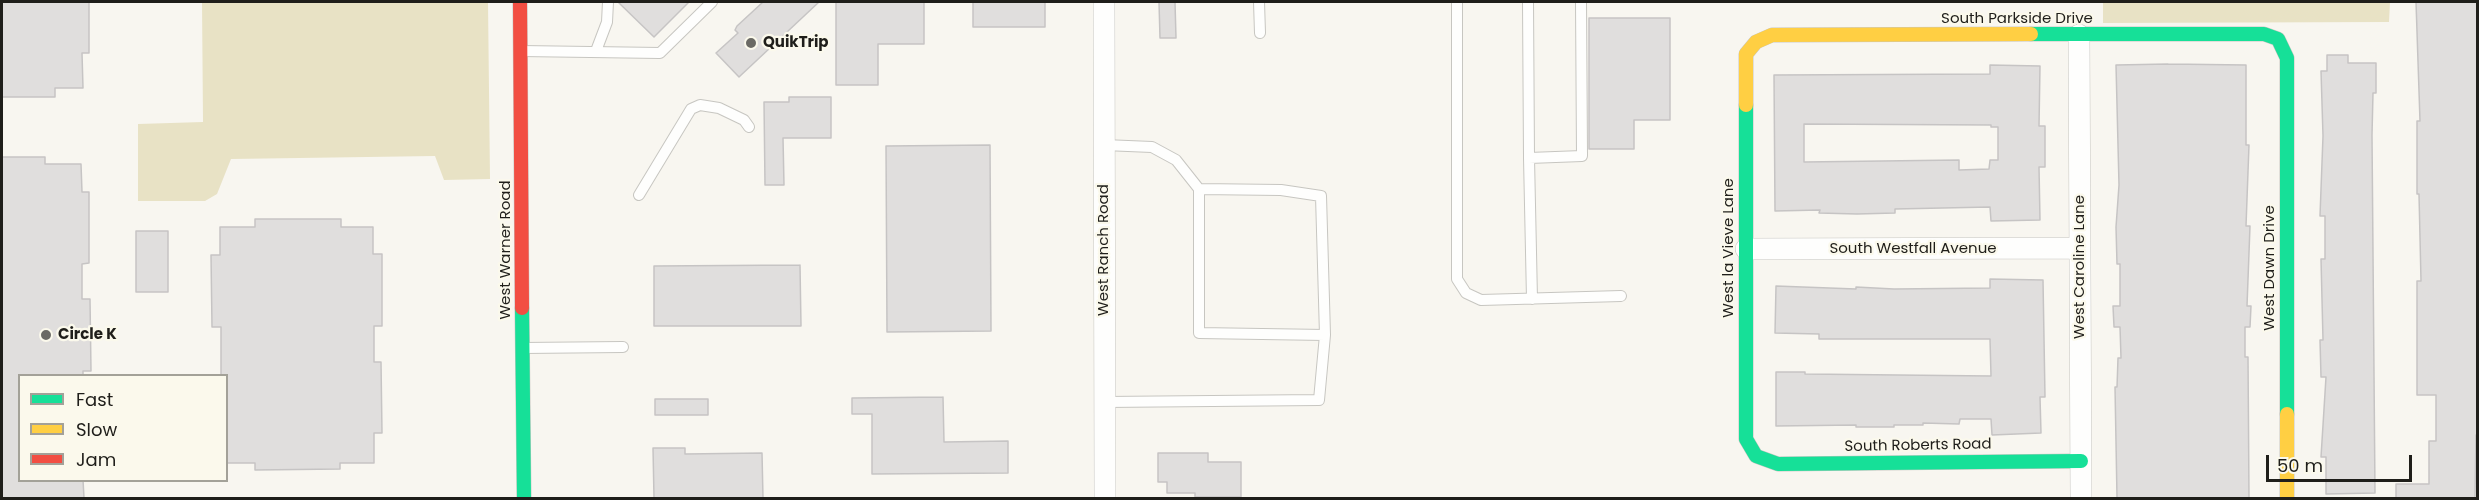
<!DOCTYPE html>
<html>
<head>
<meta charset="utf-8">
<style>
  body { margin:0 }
  #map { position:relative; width:2479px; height:500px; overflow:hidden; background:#f8f6f0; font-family:Poppins,sans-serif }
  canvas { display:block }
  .frame { position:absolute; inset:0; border:3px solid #1f1e1a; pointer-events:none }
  .legend { position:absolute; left:18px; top:374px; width:210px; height:108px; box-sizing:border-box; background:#fbf9ec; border:2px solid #a3a198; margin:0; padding:8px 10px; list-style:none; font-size:18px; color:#1f1e1a }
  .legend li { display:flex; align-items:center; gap:12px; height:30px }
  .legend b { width:30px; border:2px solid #a3a198 }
  .scale { position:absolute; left:2266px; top:455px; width:146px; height:27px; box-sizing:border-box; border:3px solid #1f1e1a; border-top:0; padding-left:8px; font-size:18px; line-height:21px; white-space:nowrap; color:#1f1e1a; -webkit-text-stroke:4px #fbf9ec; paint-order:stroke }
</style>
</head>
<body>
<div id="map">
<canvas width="2479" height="500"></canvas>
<div class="frame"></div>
<ul class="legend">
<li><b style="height:8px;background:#16e098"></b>Fast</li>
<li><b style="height:8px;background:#ffcf43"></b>Slow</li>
<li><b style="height:8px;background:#f24e42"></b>Jam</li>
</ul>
<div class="scale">50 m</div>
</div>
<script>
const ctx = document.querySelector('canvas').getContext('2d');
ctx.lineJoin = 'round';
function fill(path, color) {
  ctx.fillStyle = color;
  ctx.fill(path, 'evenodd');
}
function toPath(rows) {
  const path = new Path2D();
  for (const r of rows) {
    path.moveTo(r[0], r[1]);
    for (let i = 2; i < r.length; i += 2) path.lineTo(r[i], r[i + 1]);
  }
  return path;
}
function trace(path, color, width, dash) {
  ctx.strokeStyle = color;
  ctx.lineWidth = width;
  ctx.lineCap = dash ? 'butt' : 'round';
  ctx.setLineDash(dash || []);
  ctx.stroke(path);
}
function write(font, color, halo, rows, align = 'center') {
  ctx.font = font + ' Poppins,sans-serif';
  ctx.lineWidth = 4.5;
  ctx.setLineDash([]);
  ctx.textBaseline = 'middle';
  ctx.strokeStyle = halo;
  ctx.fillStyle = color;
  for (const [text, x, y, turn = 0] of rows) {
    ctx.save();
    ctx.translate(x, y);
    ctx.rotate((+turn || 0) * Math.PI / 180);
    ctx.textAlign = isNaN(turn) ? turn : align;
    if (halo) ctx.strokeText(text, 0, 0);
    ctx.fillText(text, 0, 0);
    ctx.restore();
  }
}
fill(toPath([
  [202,2,488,2,490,179,444,180,435,156,231,159,217,194,205,201,138,201,138,124,203,122],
  [2103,2,2390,2,2389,22,2103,23]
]), '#e8e2c5');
const building = toPath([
  [2,2,89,2,89,53,82,53,83,88,55,88,55,97,2,97,2,2],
  [618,2,689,2,654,37,618,2],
  [763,2,819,2,739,77,716,53,738,33,735,30,737,26,763,2],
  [836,2,924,2,924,44,878,44,878,85,836,85,836,2],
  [973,2,1045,2,1045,27,973,27,973,2],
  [1159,2,1175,2,1176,38,1160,38,1159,2],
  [2416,2,2477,2,2478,435,2476,435,2475,498,2396,498,2396,484,2429,484,2429,441,2436,441,2436,395,2417,395,2417,281,2421,281,2419,194,2417,194,2417,121,2420,121,2416,2],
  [1589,18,1670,18,1670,120,1634,120,1634,149,1589,149,1589,18],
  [2327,55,2348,55,2348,63,2376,63,2376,93,2373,93,2372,135,2375,493,2326,494,2326,457,2321,457,2326,377,2321,377,2320,340,2323,340,2321,259,2325,259,2325,216,2320,216,2323,136,2321,71,2327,71,2327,55],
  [2168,64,2246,65,2246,145,2249,145,2246,226,2250,226,2247,306,2251,306,2250,327,2245,327,2245,357,2248,357,2249,498,2117,498,2115,387,2117,387,2118,358,2121,358,2120,327,2114,327,2113,306,2120,306,2120,264,2117,264,2116,227,2119,185,2116,65,2168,64],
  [1990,65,2040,66,2039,126,2045,126,2045,167,2039,167,2040,220,1991,221,1990,207,1895,209,1895,213,1857,214,1819,213,1820,210,1775,211,1774,75,1990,74,1990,65],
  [1804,124,1991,125,1991,127,1998,127,1998,160,1990,160,1989,169,1959,170,1959,160,1804,162,1804,124],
  [789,97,831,97,831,138,783,138,784,185,765,185,764,102,789,102,789,97],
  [990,145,991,331,887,332,886,146,990,145],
  [2,157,45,157,45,164,81,164,82,192,89,192,89,263,82,264,82,299,90,299,91,371,83,371,83,375,20,375,20,480,83,480,84,498,2,498,2,157],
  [255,219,341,219,341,227,373,227,373,254,382,254,382,326,374,326,374,362,381,362,382,433,374,433,374,463,340,463,340,469,255,470,255,463,226,463,226,375,221,375,221,327,212,327,211,255,220,255,220,227,255,227,255,219],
  [136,231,168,231,168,292,136,292,136,231],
  [800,265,801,326,654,326,654,266,800,265],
  [1990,279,2043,280,2045,397,2040,397,2041,433,1992,435,1991,419,1960,419,1959,424,1923,423,1923,425,1894,425,1894,427,1856,427,1856,425,1776,426,1776,372,1805,372,1805,374,1991,376,1990,339,1819,339,1819,334,1775,333,1776,286,1856,289,1856,287,1894,289,1990,288,1990,279],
  [943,397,944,442,1008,441,1008,473,872,474,872,414,852,414,852,398,943,397],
  [655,399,708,399,708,415,655,415,655,399],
  [653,448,685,448,685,454,762,453,763,498,654,498,653,448],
  [1158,453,1208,453,1208,462,1241,462,1241,497,1195,497,1195,493,1167,493,1167,482,1158,482,1158,453]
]);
fill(building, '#e0dedd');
trace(building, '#c6c4c4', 1.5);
const lane = toPath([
  [1259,2,1260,33],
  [1457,2,1457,279,1466,293,1481,300,1621,296],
  [1528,2,1529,158],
  [521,51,660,53,712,2],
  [596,51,607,22,608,2],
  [1104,145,1152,147,1176,160,1199,189],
  [639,195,691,109,700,105,719,108,744,120,749,127],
  [1532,299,1529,158,1582,156,1581,2],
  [523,348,623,347],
  [1105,402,1319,400,1325,335,1321,196,1281,190,1199,189,1199,333,1325,335]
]);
const street = toPath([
  [1104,2,1105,498],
  [2079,35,2081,498],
  [1746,249,2080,248]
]);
const fast = toPath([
  [2031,34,2264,34,2278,39,2287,58,2287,414],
  [1746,105,1746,439,1756,456,1778,464,2081,461],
  [522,308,524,498]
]);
const slow = toPath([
  [1746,105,1746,54,1756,42,1772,35,2031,34],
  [2287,414,2287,498]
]);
const jam = toPath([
  [520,2,522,308]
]);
trace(lane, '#c7c6c1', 12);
trace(street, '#c7c6c1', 22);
trace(fast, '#c7c6c1', 15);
trace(slow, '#c7c6c1', 15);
trace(jam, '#c7c6c1', 15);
trace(lane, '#fefefd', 10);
trace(street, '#fefefd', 21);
trace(fast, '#16e098', 14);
trace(slow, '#ffcf43', 14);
trace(jam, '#f24e42', 14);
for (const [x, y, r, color] of [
  [751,43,6,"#6b6a65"],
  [46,335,6,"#6b6a65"]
]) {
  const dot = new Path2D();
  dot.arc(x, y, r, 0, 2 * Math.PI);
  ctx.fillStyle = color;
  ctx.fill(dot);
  trace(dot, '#fbf9ec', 2);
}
write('15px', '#1f1e1a', '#fbf9ec', [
  ["South Parkside Drive",2017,19],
  ["West la Vieve Lane",1729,248,-90],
  ["South Westfall Avenue",1913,249],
  ["West Warner Road",506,250,-90],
  ["West Ranch Road",1104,250,-90],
  ["West Caroline Lane",2080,267,-90],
  ["West Dawn Drive",2270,268,-90],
  ["South Roberts Road",1918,446,-1]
]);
write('bold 15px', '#1f1e1a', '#fbf9ec', [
  ["QuikTrip",763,43],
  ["Circle K",58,335]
], 'left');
</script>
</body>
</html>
